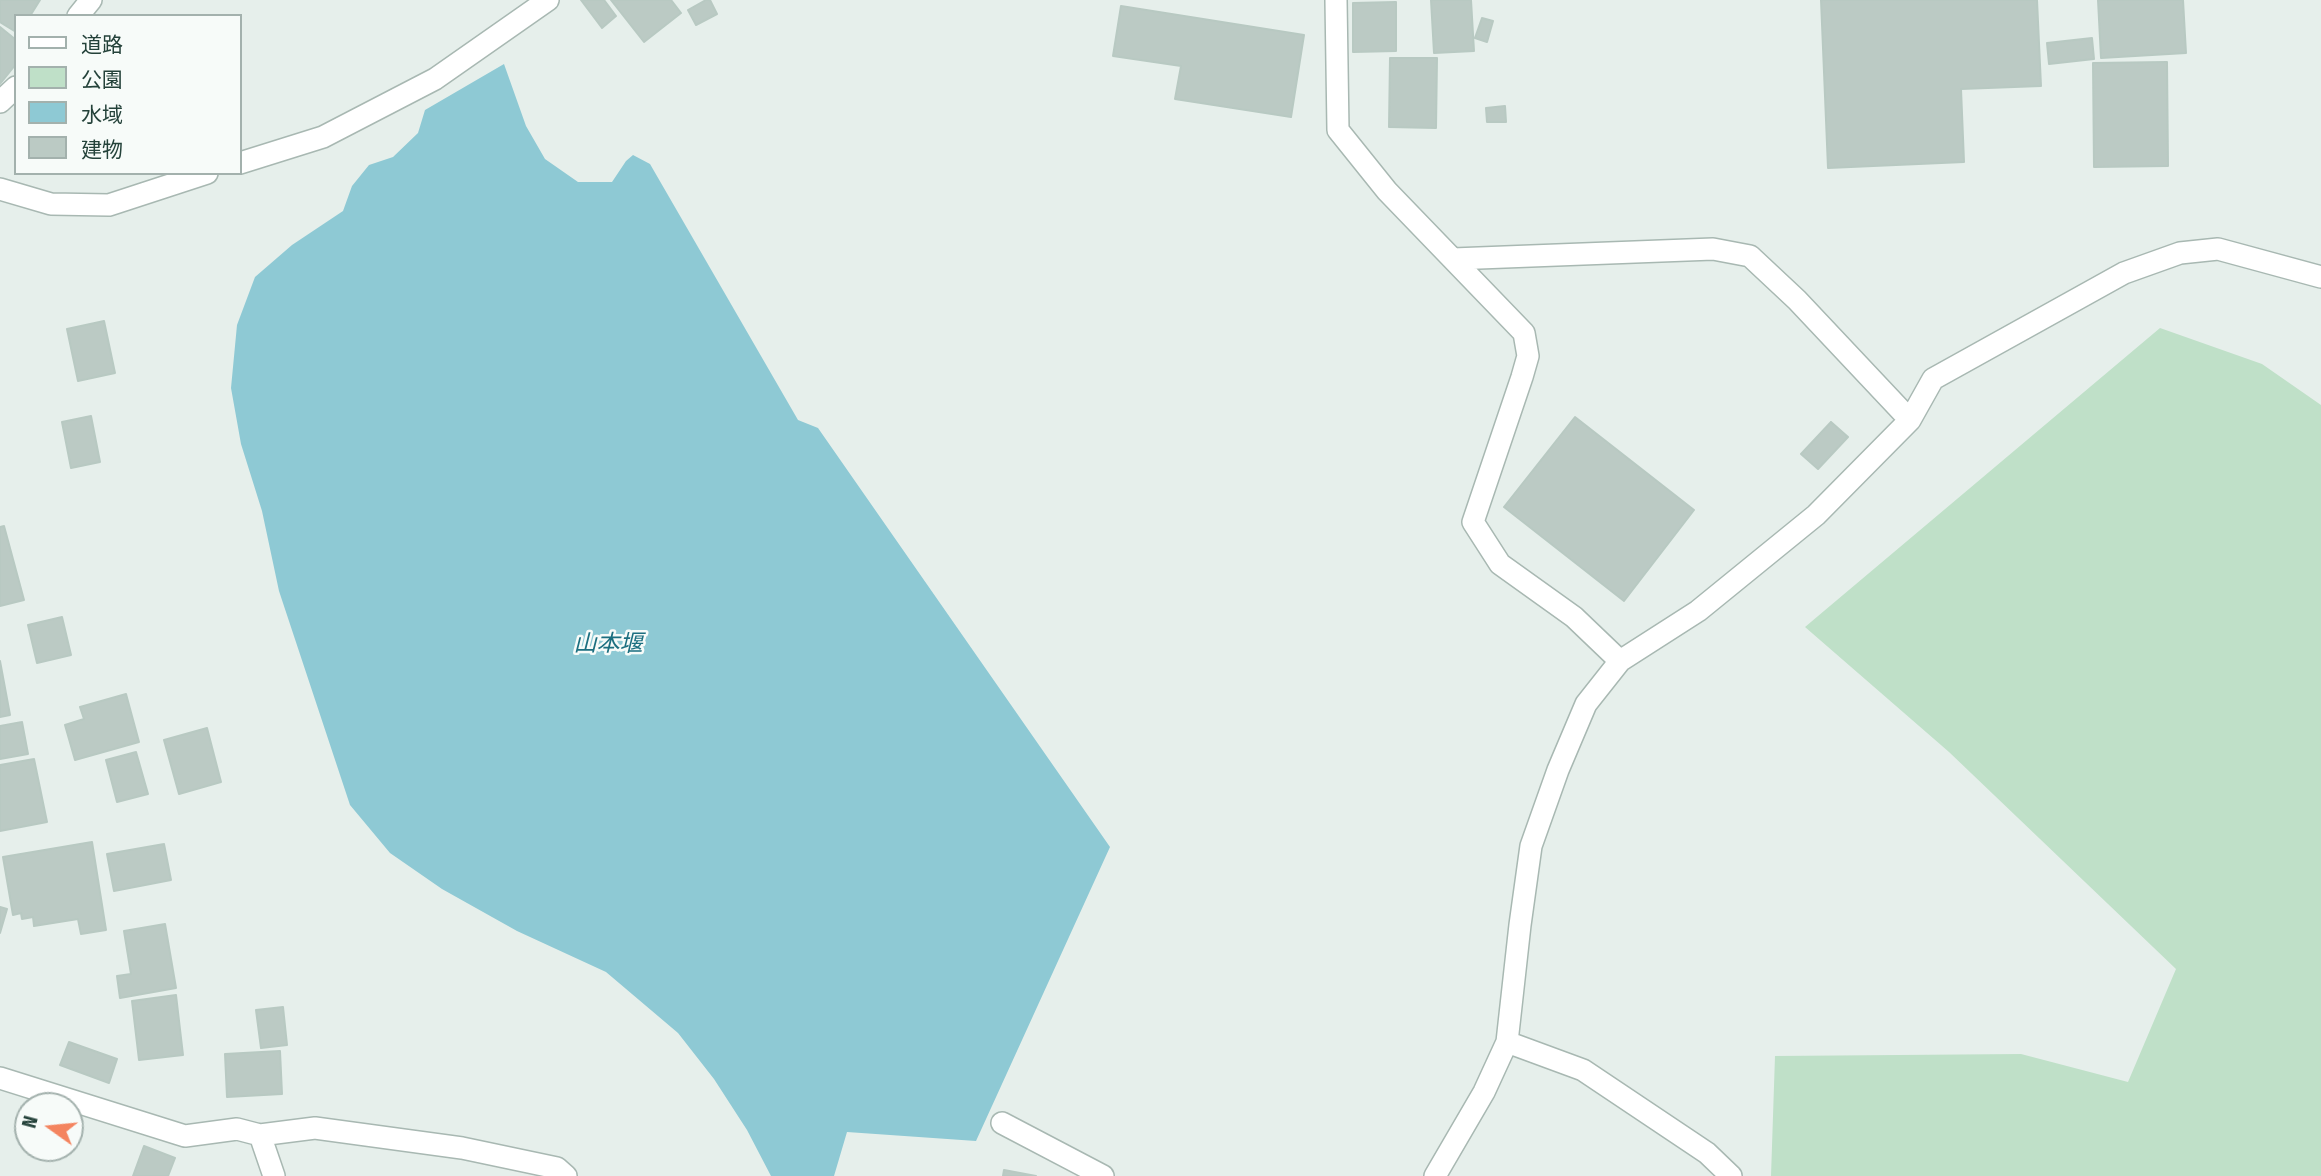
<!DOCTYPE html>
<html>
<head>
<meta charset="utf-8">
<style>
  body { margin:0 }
  #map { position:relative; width:2321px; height:1176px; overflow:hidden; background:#e6efeb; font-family:"Fira Sans Condensed","Noto Sans JP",sans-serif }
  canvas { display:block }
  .legend { position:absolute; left:14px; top:14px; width:228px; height:161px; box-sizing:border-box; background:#f7fbf9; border:2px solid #a3b1ad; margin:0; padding:9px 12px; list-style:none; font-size:21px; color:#24423a }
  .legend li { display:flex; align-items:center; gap:14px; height:35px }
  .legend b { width:35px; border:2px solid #a3b1ad }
  .north { position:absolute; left:14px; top:1092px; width:70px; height:70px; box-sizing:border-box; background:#f7fbf9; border:2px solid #a3b1ad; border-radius:50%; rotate:285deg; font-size:19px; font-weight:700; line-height:28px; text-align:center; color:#24423a }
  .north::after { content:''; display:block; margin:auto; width:24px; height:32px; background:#f4845f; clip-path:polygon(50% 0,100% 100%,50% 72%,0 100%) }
</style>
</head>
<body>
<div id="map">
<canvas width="2321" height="1176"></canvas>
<ul class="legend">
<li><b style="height:9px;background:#fff"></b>道路</li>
<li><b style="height:19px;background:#bfe0c8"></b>公園</li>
<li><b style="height:19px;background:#8ec9d4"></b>水域</li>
<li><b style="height:19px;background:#bbcac4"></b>建物</li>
</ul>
<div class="north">N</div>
</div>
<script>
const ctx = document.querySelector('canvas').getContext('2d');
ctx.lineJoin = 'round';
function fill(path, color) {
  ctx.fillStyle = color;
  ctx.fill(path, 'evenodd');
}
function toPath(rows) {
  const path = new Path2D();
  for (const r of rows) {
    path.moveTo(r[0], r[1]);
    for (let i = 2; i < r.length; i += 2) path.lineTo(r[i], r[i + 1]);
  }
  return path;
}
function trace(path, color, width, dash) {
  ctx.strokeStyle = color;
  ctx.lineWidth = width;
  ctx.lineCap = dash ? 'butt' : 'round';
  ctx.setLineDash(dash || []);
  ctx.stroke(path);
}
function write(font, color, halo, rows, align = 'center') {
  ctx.font = font + ' "Fira Sans Condensed","Noto Sans JP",sans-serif';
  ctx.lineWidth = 5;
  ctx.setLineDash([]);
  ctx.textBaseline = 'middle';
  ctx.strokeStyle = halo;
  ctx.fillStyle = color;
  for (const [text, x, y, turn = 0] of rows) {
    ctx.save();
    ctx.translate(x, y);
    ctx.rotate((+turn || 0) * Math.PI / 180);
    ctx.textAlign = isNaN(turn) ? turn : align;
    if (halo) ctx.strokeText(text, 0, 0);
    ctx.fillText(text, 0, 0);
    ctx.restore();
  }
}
fill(toPath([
  [2160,328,2262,364,2321,405,2321,1176,1771,1176,1775,1056,2021,1054,2128,1082,2176,969,1949,752,1805,627]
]), '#bfe0c8');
fill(toPath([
  [504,64,526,126,545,159,578,182,612,182,626,161,633,155,650,164,798,420,818,428,1110,847,976,1141,847,1132,834,1176,771,1176,747,1130,714,1079,678,1033,606,972,517,931,442,889,390,853,350,805,279,591,262,511,241,444,231,388,237,325,255,277,292,245,343,211,352,186,369,165,393,157,418,133,425,110]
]), '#8ec9d4');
const building = toPath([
  [0,0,40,0,30,16,16,16,16,32,0,22,0,0],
  [581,0,604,0,616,16,602,28,581,0],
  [611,0,671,0,681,13,644,42,611,0],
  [706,0,710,0,717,14,696,25,688,10,706,0],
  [1431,0,1471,0,1474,51,1434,53,1431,0],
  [1821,0,2037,0,2041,86,1961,89,1964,162,1828,168,1821,0],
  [2098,0,2183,0,2186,53,2101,58,2098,0],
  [1396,2,1396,51,1353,52,1353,3,1396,2],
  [1121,6,1304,35,1291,117,1175,99,1181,66,1113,56,1121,6],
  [1482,18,1493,21,1487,42,1475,38,1482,18],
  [0,27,16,40,16,64,0,84,0,27],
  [2092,38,2094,59,2049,64,2047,43,2092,38],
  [1390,58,1437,58,1436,128,1389,127,1390,58],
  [2167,62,2168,166,2094,167,2093,63,2167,62],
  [1505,106,1506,122,1487,122,1486,108,1505,106],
  [104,321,115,373,78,381,67,329,104,321],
  [91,416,100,462,71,468,62,422,91,416],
  [1575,417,1694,510,1624,601,1504,507,1575,417],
  [1831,422,1848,437,1818,469,1801,454,1831,422],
  [4,526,24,600,0,606,0,527,4,526],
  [62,617,71,655,37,663,28,625,62,617],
  [0,661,10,715,0,717,0,661],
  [126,694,139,742,75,760,65,725,84,719,80,707,126,694],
  [22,722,28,754,0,759,0,726,22,722],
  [207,728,221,782,179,794,164,740,207,728],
  [136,752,148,794,117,802,106,760,136,752],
  [34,759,47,822,0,831,0,765,34,759],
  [92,842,106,930,81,934,78,919,34,926,33,917,22,919,21,913,13,915,3,857,92,842],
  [164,844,171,880,114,891,107,854,164,844],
  [0,907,7,909,0,933,0,907],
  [165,924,176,988,120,998,117,976,131,974,124,931,165,924],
  [176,995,183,1055,139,1060,132,1001,176,995],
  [283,1007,287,1045,261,1048,256,1010,283,1007],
  [69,1042,117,1059,109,1083,60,1065,69,1042],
  [280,1051,282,1094,227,1097,225,1054,280,1051],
  [144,1146,175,1158,168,1176,133,1176,144,1146],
  [1004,1170,1036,1176,1003,1176,1004,1170]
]);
fill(building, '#bbcac4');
trace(building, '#b8c9c2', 2);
const minor = toPath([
  [1336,0,1338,130,1387,191,1524,333,1528,356,1522,377,1473,522,1500,564,1574,617,1620,661],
  [78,16,91,0],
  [0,102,16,87],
  [240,163,323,137,435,79,548,0],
  [0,189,51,204,109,205,207,173],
  [1453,259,1713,249,1750,256,1797,300,1910,420],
  [1507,1042,1583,1070,1707,1153,1731,1176],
  [0,1078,185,1136,237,1129,260,1135,315,1128,462,1148,557,1168,566,1176],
  [1002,1123,1103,1176],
  [260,1135,274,1176],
  [1435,1176,1484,1092,1507,1042,1520,925,1531,846,1558,770,1586,704,1620,661,1698,611,1816,515,1910,420,1933,379,2124,273,2180,253,2218,249,2321,277]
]);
trace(minor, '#a8b8b2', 24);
trace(minor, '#fff', 21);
write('italic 23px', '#1c6f80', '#f7fbf9', [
  ["山本堰",608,645]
]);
</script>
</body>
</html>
